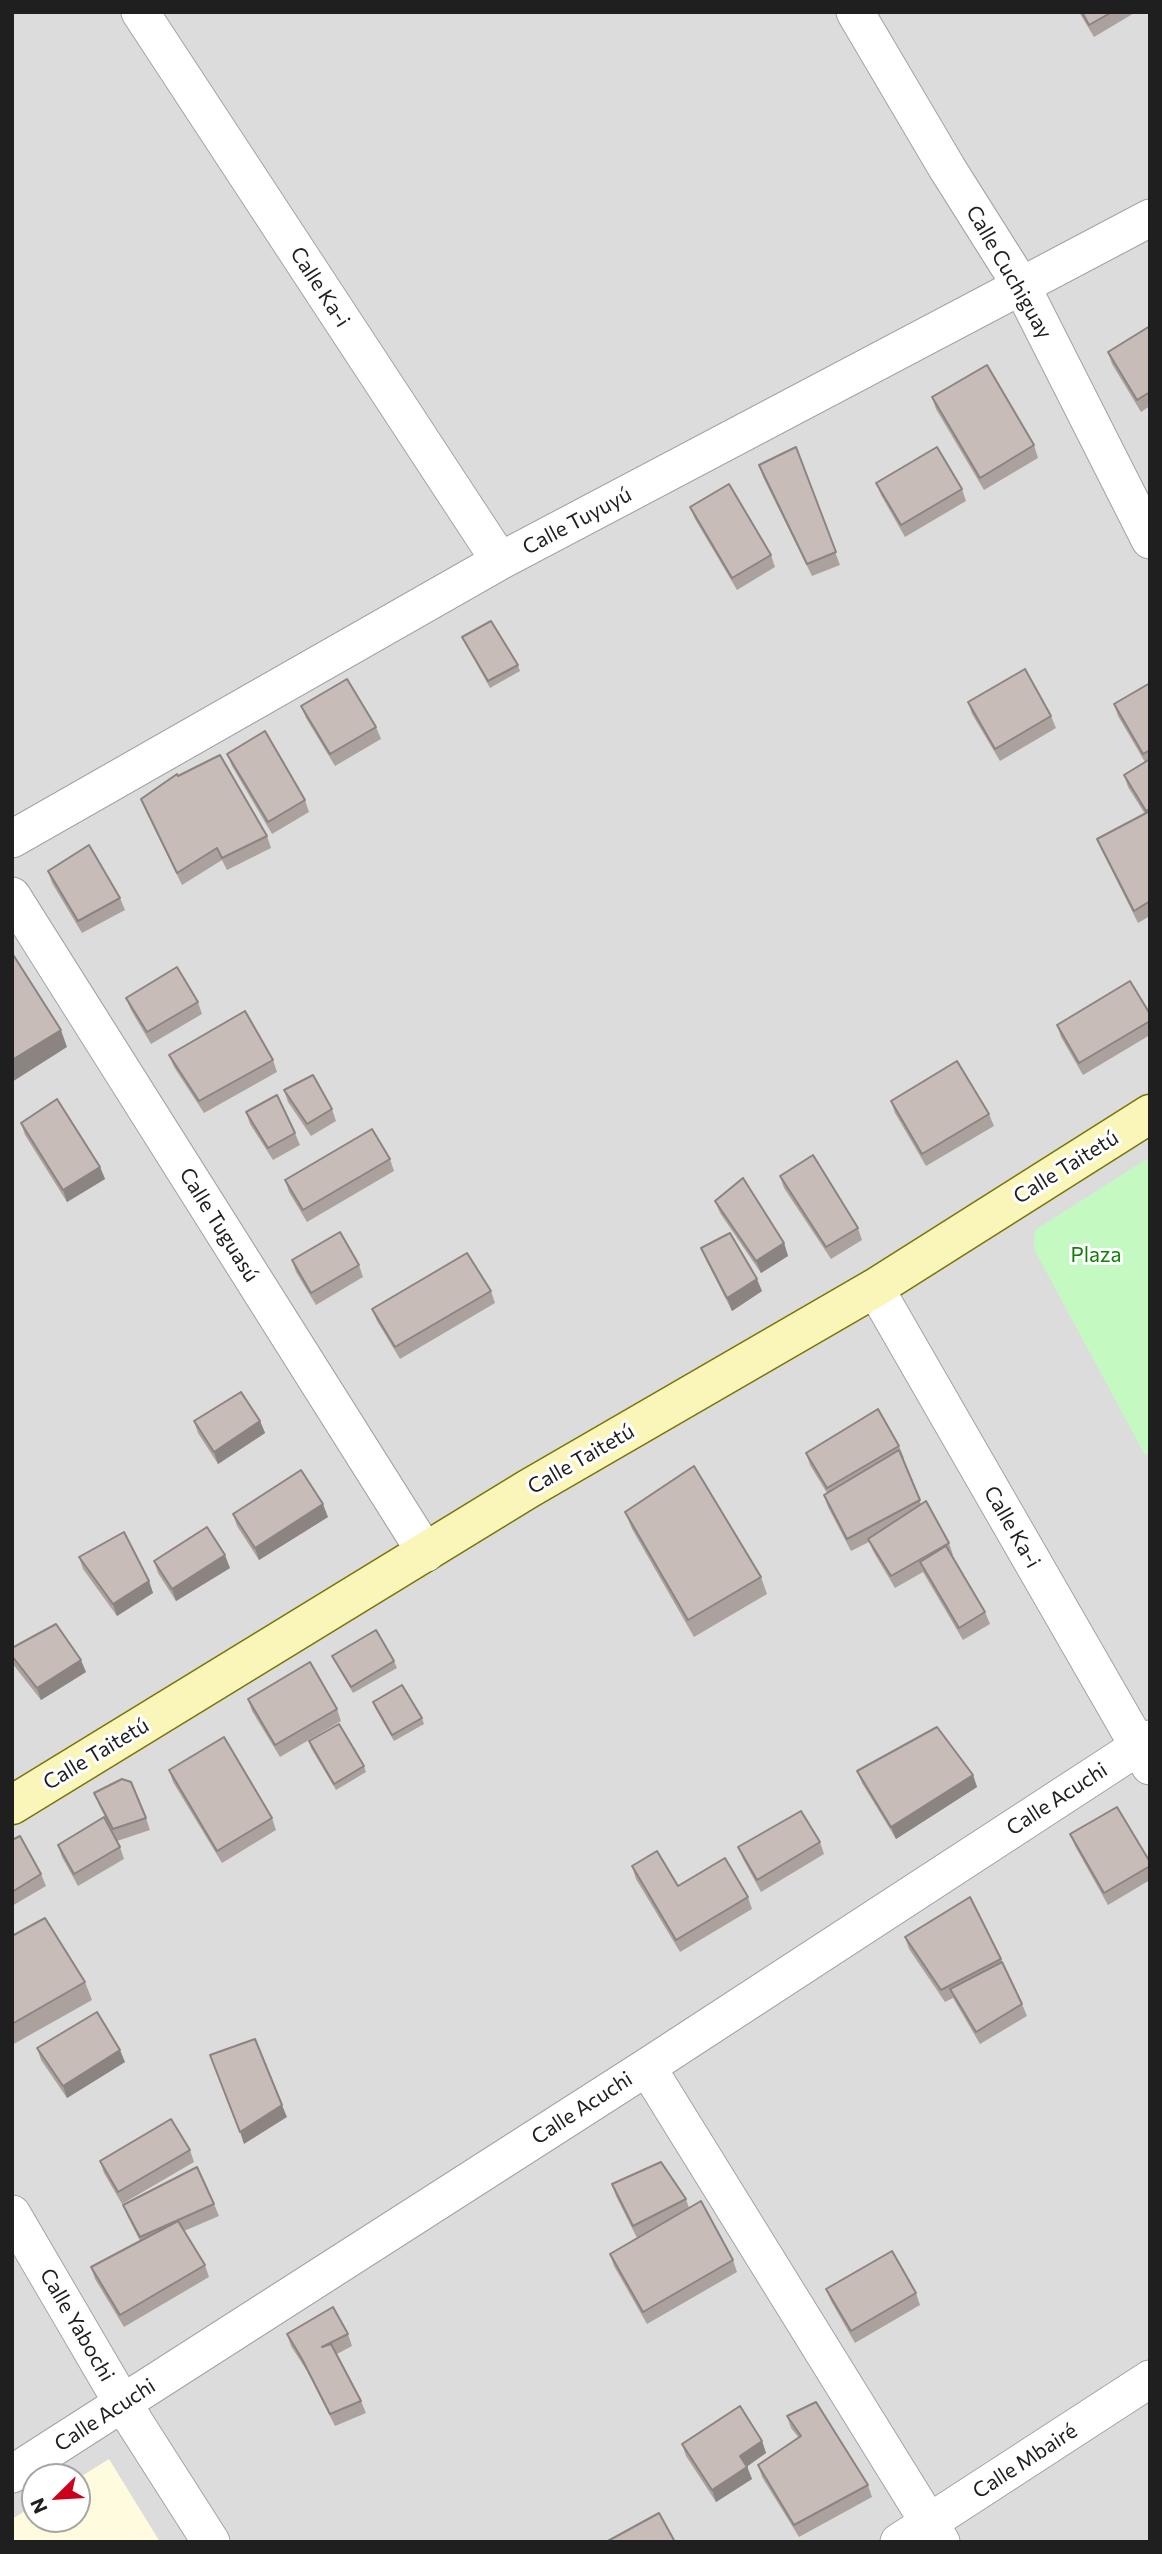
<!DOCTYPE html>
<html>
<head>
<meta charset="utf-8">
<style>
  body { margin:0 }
  #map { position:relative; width:1162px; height:2554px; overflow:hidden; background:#f0eae5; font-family:Commissioner,sans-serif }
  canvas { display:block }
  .frame { position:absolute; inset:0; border:14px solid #1f1f1f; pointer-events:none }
  .north { position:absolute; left:21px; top:2463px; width:70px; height:70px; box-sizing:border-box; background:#fff; border:2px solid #a5a5a5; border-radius:50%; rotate:246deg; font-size:19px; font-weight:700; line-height:28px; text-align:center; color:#1f1f1f }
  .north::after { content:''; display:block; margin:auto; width:24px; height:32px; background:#cd001b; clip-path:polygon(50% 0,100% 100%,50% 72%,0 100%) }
</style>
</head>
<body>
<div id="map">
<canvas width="1162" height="2554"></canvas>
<div class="frame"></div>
<div class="north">N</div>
</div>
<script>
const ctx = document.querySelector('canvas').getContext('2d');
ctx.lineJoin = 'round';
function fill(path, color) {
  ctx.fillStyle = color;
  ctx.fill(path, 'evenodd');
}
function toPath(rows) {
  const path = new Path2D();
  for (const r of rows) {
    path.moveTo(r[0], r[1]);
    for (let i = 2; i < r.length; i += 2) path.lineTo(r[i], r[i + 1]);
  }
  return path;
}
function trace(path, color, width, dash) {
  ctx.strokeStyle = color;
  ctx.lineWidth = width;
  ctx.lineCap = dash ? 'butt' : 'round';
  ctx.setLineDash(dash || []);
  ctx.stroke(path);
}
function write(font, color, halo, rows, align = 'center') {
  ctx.font = font + ' Commissioner,sans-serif';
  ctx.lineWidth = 6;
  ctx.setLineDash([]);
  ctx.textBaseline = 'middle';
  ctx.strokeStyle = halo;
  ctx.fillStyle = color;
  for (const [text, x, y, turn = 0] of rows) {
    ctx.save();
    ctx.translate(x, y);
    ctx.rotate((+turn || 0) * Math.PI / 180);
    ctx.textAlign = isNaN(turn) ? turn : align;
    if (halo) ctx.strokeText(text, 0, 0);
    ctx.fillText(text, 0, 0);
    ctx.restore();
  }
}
fill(toPath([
  [12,12,1150,12,1150,2542,12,2542],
  [35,2477,77,2477,77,2519,35,2519]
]), '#dddcdc');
fill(toPath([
  [109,2459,160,2542,12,2542,12,2519,35,2505,35,2519,77,2519,77,2479]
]), '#fffbde');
fill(toPath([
  [1150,1157,1150,1452,1145,1455,1034,1249,1035,1230]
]), '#c4fac1');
const street = toPath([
  [140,12,500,561],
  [855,12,947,168,1022,287,1150,540],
  [12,839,500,561,1150,218],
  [12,896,426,1553],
  [875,1288,1150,1766],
  [647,2067,941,2542],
  [12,2214,123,2404,211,2542],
  [12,2474,647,2067,1150,1739],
  [899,2542,1150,2379]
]);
const secondary = toPath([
  [12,1805,528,1489,875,1288,1150,1114]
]);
trace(street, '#a3a3a3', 39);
trace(secondary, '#787503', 41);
trace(street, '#fff', 37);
trace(secondary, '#faf5b8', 38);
fill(toPath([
  [1079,12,1136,12,1094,37],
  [1150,326,1150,406,1141,412,1112,364,1108,352],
  [932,397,1034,445,1038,458,984,490,936,409],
  [796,447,840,565,812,576,763,477,759,465],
  [876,483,962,489,966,501,905,537,881,495],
  [690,507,771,555,775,567,737,590,695,519],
  [462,637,518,665,520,671,490,688,465,643],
  [1150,683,1150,916,1138,923,1102,851,1097,839,1145,814,1128,787,1124,775,1145,762,1118,716,1114,704],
  [968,702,1051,716,1056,728,1000,761,972,714],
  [301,706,376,727,381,739,335,766,306,718],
  [227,754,305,800,309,812,272,834,232,766],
  [178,776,267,836,271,848,227,870,222,860,182,885,146,811,141,799],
  [48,871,120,898,125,910,82,933,52,883],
  [126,998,198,1002,202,1014,151,1044,131,1010],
  [1150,1014,1150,1035,1083,1075,1061,1037,1057,1025],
  [169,1055,273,1060,277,1072,204,1113,174,1067],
  [284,1090,332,1109,336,1121,311,1136,288,1102],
  [891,1101,989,1114,994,1126,926,1166,895,1113],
  [246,1112,295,1133,300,1145,273,1160,250,1124],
  [21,1123,100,1167,105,1179,67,1202,25,1135],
  [390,1159,394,1171,307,1222,289,1192,285,1180],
  [780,1176,858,1228,862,1240,831,1259,784,1188],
  [715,1201,784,1243,788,1256,761,1273,720,1213],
  [701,1248,762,1291,732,1311,706,1260],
  [292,1260,359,1265,363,1277,316,1305,296,1272],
  [491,1291,495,1303,400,1359,377,1321,372,1309],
  [194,1421,260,1421,265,1433,218,1464,198,1433],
  [899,1446,904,1458,902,1459,921,1504,949,1543,953,1555,952,1556,985,1612,990,1624,963,1640,923,1572,895,1588,873,1551,869,1542,851,1551,828,1507,824,1495,827,1493,810,1465,806,1453],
  [625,1512,761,1577,767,1594,694,1637,632,1529],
  [233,1514,328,1517,259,1560,237,1526],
  [79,1557,149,1581,153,1593,117,1616,83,1569],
  [154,1561,230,1568,176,1601,158,1573],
  [12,1648,86,1672,41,1700,12,1663],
  [332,1656,394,1661,397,1668,353,1693,335,1662],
  [248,1699,337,1709,341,1721,280,1757,252,1711],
  [373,1702,422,1718,424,1724,394,1741,375,1708],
  [309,1741,364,1766,366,1772,336,1790,311,1748],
  [169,1770,272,1818,276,1830,222,1863,173,1782],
  [857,1771,973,1775,977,1787,896,1839,862,1783],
  [94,1793,146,1818,150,1830,117,1841,99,1805],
  [1070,1834,1150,1862,1150,1880,1108,1905,1075,1846],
  [12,1840,41,1874,46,1886,12,1906],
  [820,1842,824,1854,761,1892,743,1859,738,1847],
  [58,1845,120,1847,124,1859,78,1886,62,1857],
  [632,1866,678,1886,748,1897,752,1909,680,1952,636,1879],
  [12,1936,85,1982,92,2000,12,2045],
  [905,1937,1001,1959,1022,2004,1027,2016,980,2044,953,1998,945,2002,909,1949],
  [37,2048,125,2062,67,2098,41,2060],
  [190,2150,194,2162,122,2204,104,2173,100,2161],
  [612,2184,686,2199,689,2208,733,2260,737,2272,647,2324,614,2266,610,2254,637,2238,616,2196],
  [214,2204,219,2216,184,2231,205,2265,209,2277,124,2327,95,2279,91,2267,140,2241,128,2217,123,2205],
  [826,2289,916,2293,920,2305,855,2343,831,2301],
  [287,2334,348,2334,352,2346,337,2354,361,2401,366,2413,335,2426,307,2371,291,2346],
  [787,2416,868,2485,872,2497,799,2537,762,2477,758,2465,799,2438,791,2428],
  [762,2441,766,2453,747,2466,752,2479,716,2502,686,2456,682,2444]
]), '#aba29e');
fill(toPath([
  [61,1030,67,1047,12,1082,12,1060],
  [100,1167,105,1179,67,1202,63,1190],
  [784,1243,788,1256,761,1273,756,1261],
  [757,1279,762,1291,732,1311,727,1298],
  [260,1421,265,1433,218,1464,214,1452],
  [323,1504,328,1517,259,1560,255,1548],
  [225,1555,230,1568,176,1601,172,1589],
  [149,1581,153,1593,117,1616,113,1604],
  [81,1660,86,1672,41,1700,37,1688],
  [973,1775,977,1787,896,1839,891,1827],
  [120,2050,125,2062,67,2098,63,2086],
  [282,2105,287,2117,244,2144,240,2132],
  [762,2441,766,2453,745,2468,740,2456],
  [747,2467,752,2479,716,2502,712,2490]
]), '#8b8481');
const building = toPath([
  [1082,12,1112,12,1089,25,1082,12],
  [1150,326,1150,392,1137,400,1108,352,1150,326],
  [987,365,1034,445,980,478,932,397,987,365],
  [796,447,836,552,807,564,759,465,796,447],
  [937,447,962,489,901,525,876,483,937,447],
  [729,484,771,555,732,578,690,507,729,484],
  [491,621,518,665,488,681,462,637,491,621],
  [1025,669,1051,716,995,749,968,702,1025,669],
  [347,679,376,727,330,754,301,706,347,679],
  [1150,683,1150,750,1143,754,1114,704,1150,683],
  [265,731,305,800,268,822,227,754,265,731],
  [220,755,267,836,222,858,217,848,177,873,141,799,177,774,178,776,220,755],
  [1150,759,1150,809,1146,811,1124,775,1150,759],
  [1150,811,1150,901,1134,911,1097,839,1150,811],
  [89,845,120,898,78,921,48,871,89,845],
  [12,953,61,1030,12,1060,12,953],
  [177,967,198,1002,147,1032,126,998,177,967],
  [1130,981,1150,1014,1150,1021,1079,1063,1057,1025,1130,981],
  [245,1011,273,1060,199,1101,169,1055,245,1011],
  [957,1061,989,1114,922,1154,891,1101,957,1061],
  [313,1075,332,1109,307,1124,284,1090,313,1075],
  [277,1095,295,1133,268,1148,246,1112,277,1095],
  [57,1099,100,1167,63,1190,21,1123,57,1099],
  [372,1129,390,1159,303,1210,285,1180,372,1129],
  [813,1155,858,1228,826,1247,780,1176,813,1155],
  [743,1178,784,1243,756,1261,715,1201,743,1178],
  [340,1232,359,1265,311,1293,292,1260,340,1232],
  [730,1233,757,1279,727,1298,701,1248,730,1233],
  [467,1253,491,1291,395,1347,372,1309,467,1253],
  [241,1392,260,1421,214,1452,194,1421,241,1392],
  [878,1409,899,1446,827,1488,806,1453,878,1409],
  [899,1450,920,1500,847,1539,824,1495,899,1450],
  [694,1466,761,1577,688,1620,625,1512,694,1466],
  [301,1470,323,1504,255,1548,233,1514,301,1470],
  [926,1501,949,1543,891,1576,868,1539,926,1501],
  [207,1527,225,1555,172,1589,154,1561,207,1527],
  [124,1532,149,1581,113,1604,79,1557,124,1532],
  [946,1546,985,1612,959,1628,920,1562,946,1546],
  [56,1624,81,1660,37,1688,12,1656,12,1648,56,1624],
  [376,1630,394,1661,351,1687,332,1656,376,1630],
  [310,1662,337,1709,275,1745,248,1699,310,1662],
  [402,1685,422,1718,392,1735,373,1702,402,1685],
  [339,1724,364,1766,334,1784,309,1741,339,1724],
  [937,1727,973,1775,891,1827,857,1771,937,1727],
  [224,1737,272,1818,217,1851,169,1770,224,1737],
  [122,1779,131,1782,146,1818,113,1829,94,1793,122,1779],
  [1117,1807,1150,1862,1150,1866,1104,1893,1070,1834,1117,1807],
  [801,1811,820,1842,757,1880,738,1847,801,1811],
  [104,1817,120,1847,74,1874,58,1845,104,1817],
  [20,1836,41,1874,12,1892,12,1840,20,1836],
  [657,1851,678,1886,725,1858,748,1897,676,1940,632,1866,657,1851],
  [970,1897,1001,1959,941,1990,905,1937,970,1897],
  [45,1918,85,1982,12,2024,12,1936,45,1918],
  [1002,1962,1022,2004,976,2032,950,1989,1002,1962],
  [97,2012,120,2050,63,2086,37,2048,97,2012],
  [255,2039,282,2105,240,2132,210,2055,255,2039],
  [171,2119,190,2150,118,2192,100,2161,171,2119],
  [661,2162,686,2199,633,2226,612,2184,661,2162],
  [197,2167,214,2204,140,2237,123,2205,197,2167],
  [701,2201,733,2260,643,2312,610,2254,701,2201],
  [178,2221,205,2265,120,2315,91,2267,178,2221],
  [892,2251,916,2293,851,2331,826,2289,892,2251],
  [333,2307,348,2334,322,2347,331,2344,361,2401,330,2414,302,2359,287,2334,333,2307],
  [816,2402,868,2485,794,2525,758,2465,801,2436,787,2416,816,2402],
  [740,2406,762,2441,740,2456,747,2467,712,2490,682,2444,740,2406],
  [659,2513,675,2542,606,2542,659,2513]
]);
fill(building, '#c7bcb8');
trace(building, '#8b8481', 2);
write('21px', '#1f1f1f', '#fff', [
  ["Calle Cuchiguay",1009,272,60],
  ["Calle Ka-i",320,287,57],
  ["Calle Tuyuyú",577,521,-28],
  ["Calle Taitetú",1066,1167,-32],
  ["Calle Tuguasú",219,1225,58],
  ["Calle Taitetú",581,1459,-30],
  ["Calle Ka-i",1012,1527,60],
  ["Calle Taitetú",96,1754,-31],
  ["Calle Acuchi",1057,1799,-33],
  ["Calle Acuchi",582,2108,-33],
  ["Calle Yabochi",77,2325,60],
  ["Calle Acuchi",105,2415,-33],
  ["Calle Mbairé",1025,2461,-33]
]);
write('21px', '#10800a', '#fff', [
  ["Plaza",1096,1255]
]);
</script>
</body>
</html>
